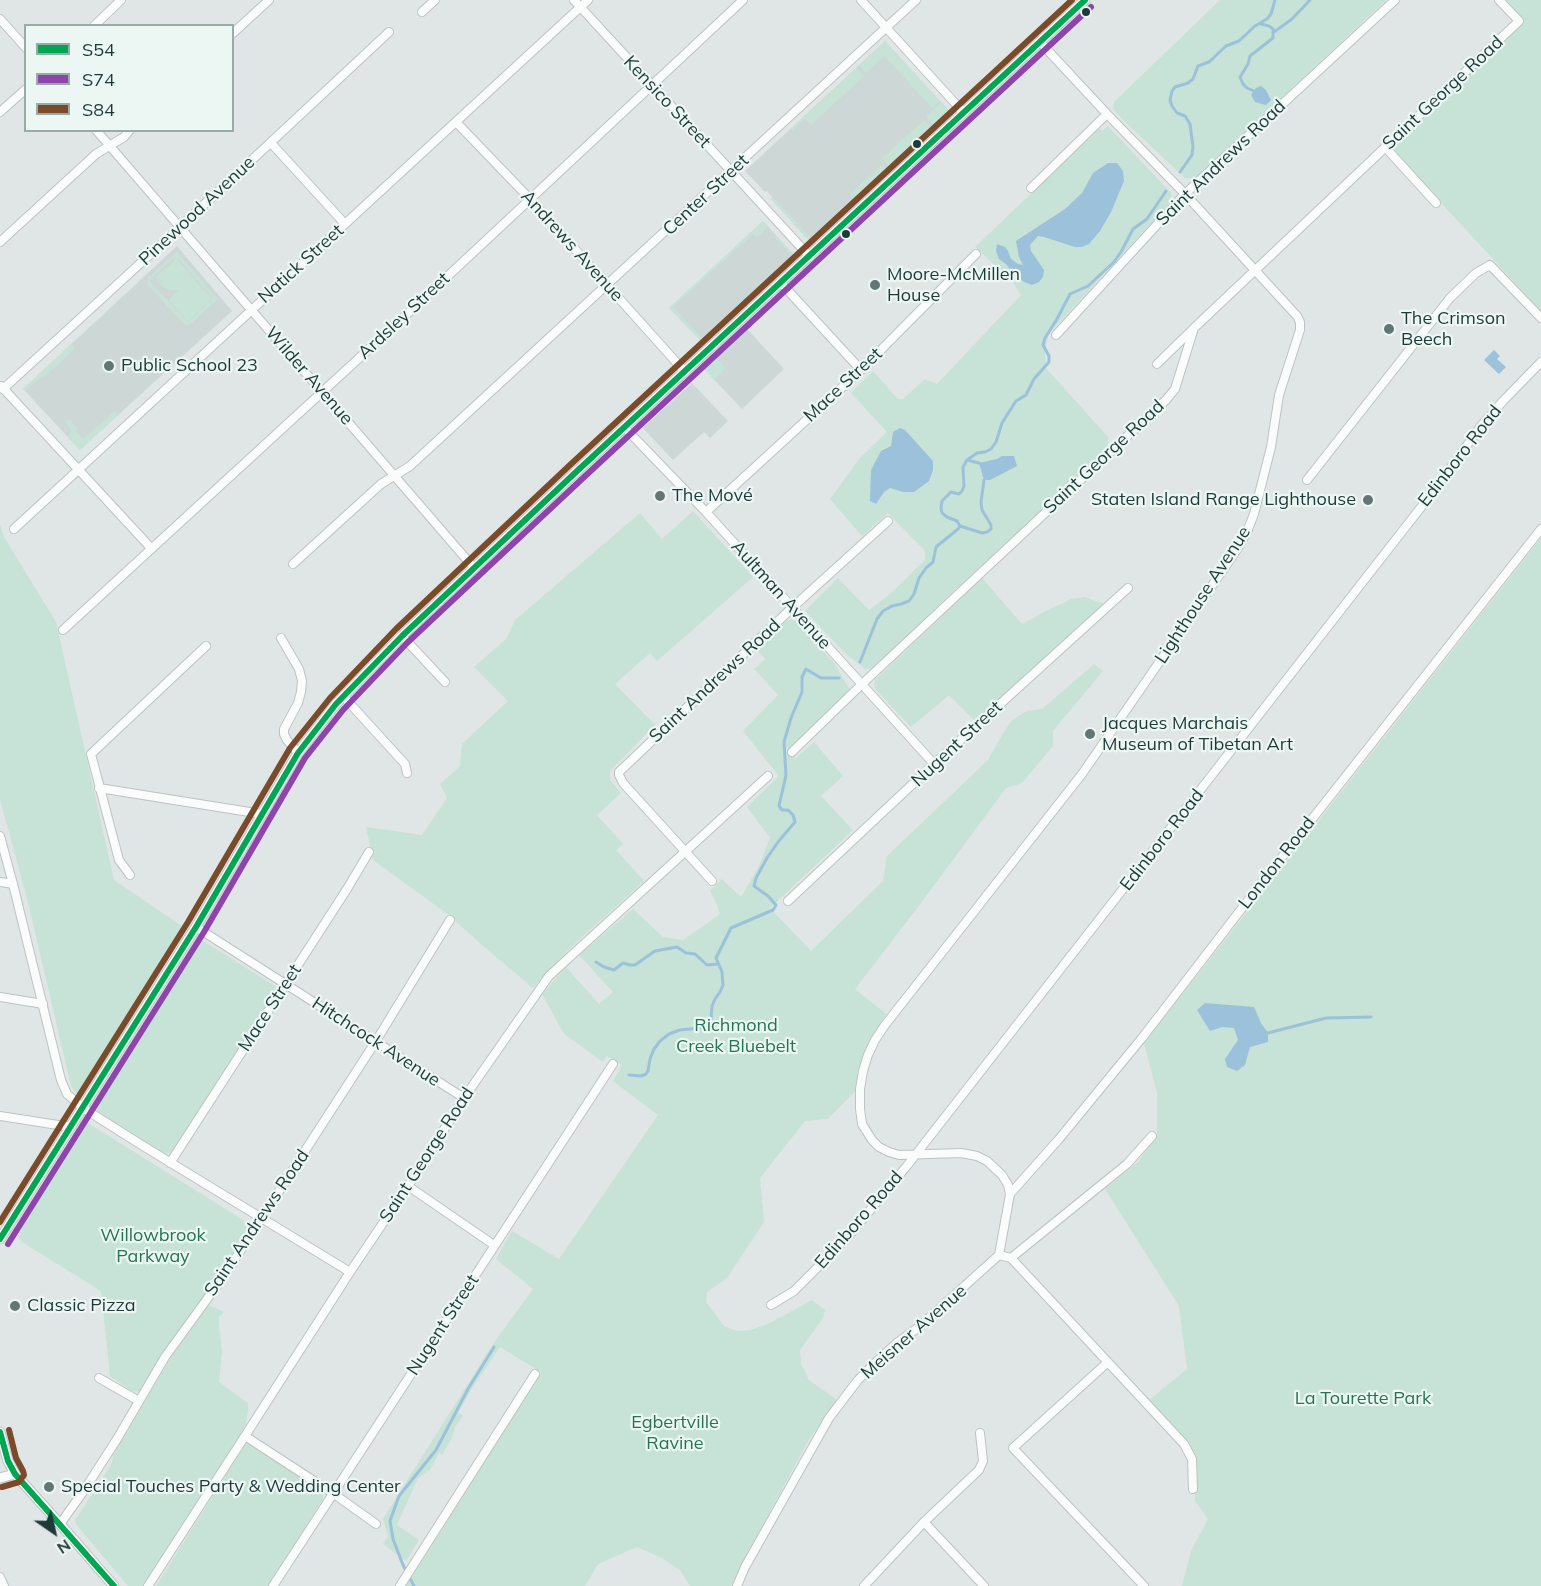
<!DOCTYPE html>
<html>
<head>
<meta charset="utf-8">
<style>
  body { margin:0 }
  #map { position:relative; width:1541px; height:1586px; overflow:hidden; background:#e0e6e5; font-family:Mulish,sans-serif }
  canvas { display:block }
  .legend { position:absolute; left:24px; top:24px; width:210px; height:108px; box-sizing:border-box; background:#ecf7f4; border:2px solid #99aba9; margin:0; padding:8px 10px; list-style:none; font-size:18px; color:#1d3a39 }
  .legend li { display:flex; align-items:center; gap:12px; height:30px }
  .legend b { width:30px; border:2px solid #99aba9 }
  .north { position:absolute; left:24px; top:1502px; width:60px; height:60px; -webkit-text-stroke:4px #ecf7f4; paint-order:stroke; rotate:146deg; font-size:16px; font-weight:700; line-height:24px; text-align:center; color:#1d3a39 }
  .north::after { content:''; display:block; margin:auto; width:21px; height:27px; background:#1d3a39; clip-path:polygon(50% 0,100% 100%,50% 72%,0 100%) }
</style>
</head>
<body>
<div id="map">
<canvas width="1541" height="1586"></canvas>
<ul class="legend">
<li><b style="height:8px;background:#00a651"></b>S54</li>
<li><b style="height:8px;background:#8e44ad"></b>S74</li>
<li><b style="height:8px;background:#7a4b2a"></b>S84</li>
</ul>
<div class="north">N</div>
</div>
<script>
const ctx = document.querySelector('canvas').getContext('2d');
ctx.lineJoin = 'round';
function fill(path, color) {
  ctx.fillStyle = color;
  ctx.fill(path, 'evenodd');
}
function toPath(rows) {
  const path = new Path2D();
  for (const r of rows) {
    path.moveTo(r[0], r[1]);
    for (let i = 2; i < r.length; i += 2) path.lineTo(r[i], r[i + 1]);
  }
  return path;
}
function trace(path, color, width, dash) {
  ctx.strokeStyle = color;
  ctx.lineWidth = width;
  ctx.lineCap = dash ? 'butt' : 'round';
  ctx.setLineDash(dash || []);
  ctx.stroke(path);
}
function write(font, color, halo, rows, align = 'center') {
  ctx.font = font + ' Mulish,sans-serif';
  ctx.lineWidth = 4.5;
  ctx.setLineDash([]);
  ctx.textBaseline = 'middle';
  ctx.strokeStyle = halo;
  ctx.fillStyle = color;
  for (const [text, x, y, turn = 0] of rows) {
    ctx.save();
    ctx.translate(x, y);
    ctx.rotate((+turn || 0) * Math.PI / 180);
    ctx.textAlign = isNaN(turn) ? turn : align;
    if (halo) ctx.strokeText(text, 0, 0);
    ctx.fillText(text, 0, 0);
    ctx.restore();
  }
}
fill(toPath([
  [885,41,950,112,810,242,771,199,772,197,767,191,765,192,745,171],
  [763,221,795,256,702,342,669,308],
  [177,246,232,311,80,450,23,389],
  [747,329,784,369,742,409,704,369],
  [692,383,728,421,710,438,704,432,673,460,643,428]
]), '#cdd8d6');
fill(toPath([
  [1220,0,1386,0,1195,179,1185,178,1122,119,1113,109,1114,102],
  [1506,0,1541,0,1541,311,1395,153,1394,150,1398,143,1522,23,1523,18],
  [885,41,940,101,932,108,884,56,866,73,859,66],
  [857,68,864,76,811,125,805,119,793,130,791,128],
  [942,102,950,112,935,127,927,118,927,115],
  [923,121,925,121,932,129,890,168,882,158],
  [1108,126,1172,194,1168,205,1049,333,1045,351,1046,368,1108,437,1107,450,946,598,881,663,875,668,865,669,845,653,805,611,838,578,869,610,890,594,925,560,925,551,888,513,862,536,830,499,859,459,887,432,851,393,873,371,898,399,903,399,925,379,937,384,1021,295,1013,282,975,247,1100,128,1102,131],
  [883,164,888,170,851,204,849,202,854,198,850,194],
  [773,197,810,237,848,203,850,205,810,242,771,199],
  [763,221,768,227,759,236,757,237,753,234,673,307,702,338,725,317,729,317,702,342,669,308],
  [776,236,795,256,734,312,732,310,792,256,776,239],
  [177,252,218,299,189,325,184,324,148,285,147,281,148,278],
  [175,257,175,260,156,277,160,284,165,288,171,290,179,290,169,300,188,321,212,299,177,260,178,258,213,298,212,300,188,322,150,282,150,279],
  [71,344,75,349,43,378,41,377,25,391,23,389],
  [716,358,726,368,714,380,704,369],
  [114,411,118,415,80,450,68,438,71,430,65,422,69,419,78,429,76,431,83,439],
  [693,511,753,577,657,661,650,653,615,684,655,725,610,771,610,780,621,793,597,815,623,844,616,850,644,881,570,948,533,988,483,946,449,915,373,860,366,827,422,835,447,798,440,784,460,766,462,744,508,701,474,667,506,639,515,620,640,513,662,539],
  [0,525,4,537,56,622,114,880,185,928,119,1041,84,1094,79,1097,71,1086,27,898,0,800],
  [1541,538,1541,1586,1182,1586,1191,1551,1208,1519,1195,1501,1196,1465,1193,1453,1149,1400,1187,1369,1179,1306,1105,1189,1139,1161,1157,1135,1157,1093,1144,1043],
  [982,578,1022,624,1046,611,1071,599,1085,597,1104,604,976,722,949,695,911,727,876,690,874,685,875,680],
  [791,619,797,622,834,663,850,690,788,750,796,758,814,742,843,776,821,796,853,830,770,908,811,951,883,881,887,856,988,760,1002,735,1012,720,1027,711,1042,709,1094,664,1103,671,1053,731,1053,746,1022,783,1006,788,921,903,855,989,886,1014,866,1048,858,1073,855,1091,828,1119,805,1121,760,1178,764,1222,727,1278,707,1292,706,1302,724,1326,737,1331,750,1330,768,1324,812,1300,825,1310,823,1318,800,1350,801,1364,809,1380,837,1400,808,1441,767,1517,731,1586,690,1586,680,1570,660,1557,637,1547,598,1564,585,1586,406,1586,541,1372,500,1347,471,1390,458,1413,463,1416,455,1427,452,1438,442,1455,439,1453,430,1470,418,1478,397,1525,419,1540,406,1561,383,1544,388,1536,383,1519,493,1344,533,1289,496,1259,512,1231,559,1259,658,1115,613,1081,622,1065,607,1056,603,1062,564,1034,542,994,566,967,599,1004,613,992,579,955,633,909,663,937,683,940,720,914,716,902,710,891,722,879,741,897,759,866,770,838,747,807,779,776,743,731,778,695,754,669,765,659,756,649,784,622],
  [200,939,275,986,276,991,175,1151,165,1154,107,1119,96,1109,97,1106,95,1104,109,1084,194,942,197,943],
  [88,1123,243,1220,244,1224,247,1228,245,1234,217,1277,166,1350,143,1389,138,1392,132,1391,110,1376,101,1291,22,1242,18,1236,21,1229,84,1124],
  [209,1305,224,1312,219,1317,219,1326,222,1352,219,1382,248,1403,248,1411,245,1426,238,1439,143,1586,128,1586,76,1524,75,1520,112,1463,113,1455,172,1356],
  [248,1444,320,1489,323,1494,323,1499,268,1586,156,1586,245,1445]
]), '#c7e2d6');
fill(toPath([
  [1261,86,1266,90,1271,100,1266,105,1255,102,1251,95,1256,88],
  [1108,163,1117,163,1123,171,1124,181,1111,212,1100,231,1089,244,1082,247,1075,247,1044,237,1038,236,1030,245,1031,251,1044,270,1043,277,1039,282,1032,285,1024,282,1013,273,1006,264,999,259,996,251,997,244,1005,247,1008,251,1011,259,1018,264,1023,265,1019,257,1016,241,1065,209,1082,193,1093,173],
  [1494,350,1500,356,1497,359,1506,367,1499,374,1484,360],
  [900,428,905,430,933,461,933,470,929,481,914,492,903,492,890,488,884,492,876,504,870,501,871,470,881,451,891,446,893,432],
  [1002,456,1014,456,1017,466,990,480,984,480,979,463,997,459],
  [1205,1003,1254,1007,1261,1023,1268,1033,1268,1042,1250,1047,1245,1065,1237,1071,1227,1067,1225,1059,1238,1040,1234,1028,1222,1027,1210,1031,1197,1010]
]), '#9bc2da');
trace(toPath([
  [1274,32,1292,19,1310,0],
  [1256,92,1247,88,1243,84,1240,77,1248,64,1250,56,1273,38,1273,29,1269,26,1261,24],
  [1180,172,1192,155,1193,147,1190,124,1185,116,1177,113,1172,106,1170,100,1172,91,1175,87,1188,83,1193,79,1198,66,1209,62,1226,46,1239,41,1255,26,1267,19,1271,14,1275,0],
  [967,460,979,463],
  [960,526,982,533,987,532,991,529,991,525,982,510,981,502,984,480],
  [860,662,877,619,883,611,892,606,901,604,909,601,914,594,919,578,926,568,933,562,936,547,958,529,960,526,957,521,947,517,942,513,941,508,942,501,951,492,959,494,962,491,964,486,963,467,967,460,977,453,985,452,991,449,996,442,1002,423,1016,401,1026,395,1034,379,1049,362,1049,356,1043,345,1045,338,1057,319,1070,294,1088,286,1114,262,1121,252,1133,229,1147,219,1166,191],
  [596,962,604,967,614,970,623,963,630,965,635,965,655,951,677,947,686,953,695,954,707,965,718,964],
  [1268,1033,1326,1018,1371,1017],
  [629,1075,641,1076,646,1074,648,1071,650,1059,654,1049,660,1041,669,1034,680,1030,700,1028,707,1024,711,1019,712,1006,715,999,720,992,723,985,722,972,716,958,731,928,773,910,776,905,768,896,754,886,756,878,767,858,778,842,795,822,793,815,788,810,782,810,779,806,786,775,784,742,791,718,802,692,802,677,806,669,821,678,839,678],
  [414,1586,403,1565,393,1539,390,1521,399,1496,436,1450,468,1389,494,1347]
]), '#9bc2da', 3);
const minor = toPath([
  [574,0,810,257],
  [861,0,964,113],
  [422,12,435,0],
  [0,19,26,48],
  [94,26,121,0],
  [232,34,269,0],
  [0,112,26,89],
  [456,122,530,199,685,372],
  [96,130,474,568],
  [271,143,345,224],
  [1385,147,1436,203],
  [1031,188,1107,114],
  [0,242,96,154,124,137,130,130],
  [781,283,861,370],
  [1056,335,1185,194,1395,0],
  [1157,364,1193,329],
  [1,386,151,548],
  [3,389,180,227,389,32],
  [625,428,706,512,934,764],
  [1307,480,1450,298,1476,273,1490,265,1541,318],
  [706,512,861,370,976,254],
  [14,529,588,0],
  [293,564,381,484,410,466,916,0],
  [63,630,418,304,743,0],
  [402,636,445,682],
  [281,638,299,669,302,681,301,692,298,703,284,729,284,734,287,740,298,753],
  [343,696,405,764,407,773],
  [792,752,862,684,1166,400,1175,389,1194,328,1519,21,1499,0],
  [99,788,262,814],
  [0,836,13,884,61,1080,67,1094,83,1108,140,1144,350,1272],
  [130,875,119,860,91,754,206,646],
  [712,881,623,783,619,775,619,772,793,607,888,521],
  [0,882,13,884],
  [788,901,934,764,1128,588],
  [196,927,464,1098],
  [0,997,43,1004],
  [0,1116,71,1127],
  [170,1163,347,889,369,852],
  [408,1186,494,1245],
  [1010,1194,1059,1139,1142,1038,1249,899,1541,529],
  [999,1255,1010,1194,1008,1185,1002,1175,987,1161,977,1156,961,1153,899,1155,889,1152,879,1147,872,1140,862,1124,860,1109,860,1089,863,1071,868,1055,875,1040,885,1025,1082,774,1236,551,1247,532,1254,514,1271,447,1279,395,1300,330,1300,322,1297,316,1185,194,1107,114,1040,42],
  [1011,1258,1184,1444,1192,1459,1193,1489],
  [771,1305,794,1291,846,1239,906,1167,1436,488,1481,426,1503,401,1541,362],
  [1108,1362,1013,1448,1144,1586],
  [99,1378,139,1401],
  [245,1436,334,1494,376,1524],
  [924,1522,984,1586],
  [60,1524,83,1492,117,1439,165,1357,226,1273,376,1041,450,920],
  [0,1577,4,1586],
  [148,1586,245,1436,350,1272,408,1186,464,1098,549,976,768,776],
  [273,1586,613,1064],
  [400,1586,535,1374],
  [737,1586,745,1567,829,1418,858,1380,876,1362,898,1342,919,1327,999,1255,1011,1258,1127,1164,1152,1136],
  [864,1586,924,1522,979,1470,983,1461,980,1433]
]);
const tertiary = toPath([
  [0,1239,196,927,298,753,336,704,402,636,576,472,1085,0],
  [0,1432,8,1461,15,1474,60,1524,114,1586],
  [0,1478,15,1474]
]);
trace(minor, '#bdc3c2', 10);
trace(tertiary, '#bdc3c2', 11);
trace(minor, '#fafbfb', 8);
trace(tertiary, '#fafbfb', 9);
trace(toPath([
  [0,1239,196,927,298,753,336,704,402,636,576,472,1085,0],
  [0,1432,8,1461,15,1474,114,1586]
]), '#00a651', 6);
trace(toPath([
  [8,1244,204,932,305,758,343,710,408,642,582,479,1091,7]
]), '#8e44ad', 6);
trace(toPath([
  [0,1222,188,922,290,748,330,698,396,629,570,465,1072,0],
  [2,1487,19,1482,24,1475,23,1471,16,1458,9,1430]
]), '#7a4b2a', 6);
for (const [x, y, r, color] of [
  [1086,12,5,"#1d3a39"],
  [917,144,5,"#1d3a39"],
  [846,234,5,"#1d3a39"],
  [875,285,6,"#617675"],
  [1389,329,6,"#617675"],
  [109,366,6,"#617675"],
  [660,496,6,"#617675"],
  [1368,500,6,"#617675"],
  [1090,734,6,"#617675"],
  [15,1306,6,"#617675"],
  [49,1487,6,"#617675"]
]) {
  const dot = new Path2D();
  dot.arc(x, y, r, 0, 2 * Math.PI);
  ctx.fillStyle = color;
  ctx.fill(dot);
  trace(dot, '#ecf7f4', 2);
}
write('18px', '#1d3a39', '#ecf7f4', [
  ["Saint George Road",1443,93,-43],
  ["Kensico Street",667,102,47],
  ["Saint Andrews Road",1221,163,-44],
  ["Center Street",706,195,-43],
  ["Pinewood Avenue",197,211,-43],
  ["Andrews Avenue",572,246,48],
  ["Natick Street",301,264,-42],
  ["Ardsley Street",404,316,-43],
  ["Wilder Avenue",309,376,49],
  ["Mace Street",843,385,-43],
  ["Edinboro Road",1460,456,-52],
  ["Saint George Road",1104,457,-43],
  ["Aultman Avenue",781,595,48],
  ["Lighthouse Avenue",1203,595,-57],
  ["Saint Andrews Road",715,681,-43],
  ["Nugent Street",957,744,-43],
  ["Edinboro Road",1162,840,-52],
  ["London Road",1277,863,-52],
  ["Mace Street",270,1008,-57],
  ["Hitchcock Avenue",376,1042,33],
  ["Saint George Road",427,1155,-57],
  ["Edinboro Road",859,1220,-49],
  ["Saint Andrews Road",257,1223,-56],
  ["Nugent Street",443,1325,-57],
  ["Meisner Avenue",914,1332,-41]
]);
write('18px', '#1d3a39', '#ecf7f4', [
  ["Moore-McMillen",887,275],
  ["House",887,296],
  ["The Crimson",1401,319],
  ["Beech",1401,340],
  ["Public School 23",121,366],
  ["The Mové",672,496],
  ["Staten Island Range Lighthouse",1356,500,"right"],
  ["Jacques Marchais",1102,724],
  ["Museum of Tibetan Art",1102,745],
  ["Classic Pizza",27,1306],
  ["Special Touches Party & Wedding Center",61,1487]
], 'left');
write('18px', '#247457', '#ecf7f4', [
  ["Richmond",736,1026],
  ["Creek Bluebelt",736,1047],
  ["Willowbrook",153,1236],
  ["Parkway",153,1257],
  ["La Tourette Park",1363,1399],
  ["Egbertville",675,1423],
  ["Ravine",675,1444]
]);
</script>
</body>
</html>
